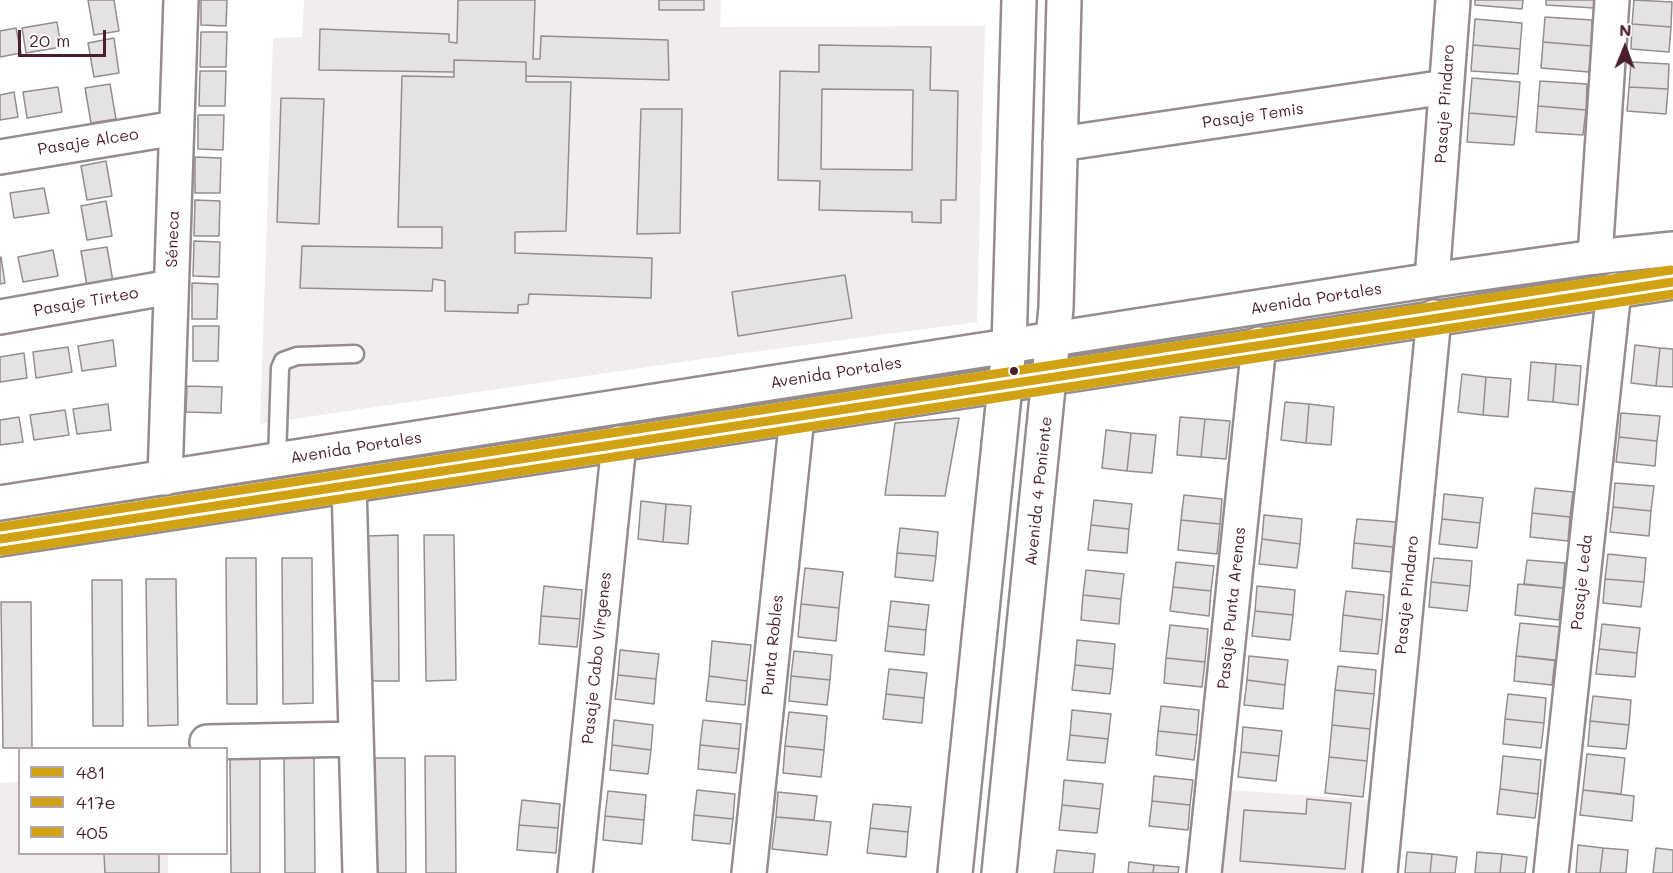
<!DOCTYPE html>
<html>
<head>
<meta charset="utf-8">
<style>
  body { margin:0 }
  #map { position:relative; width:1673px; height:873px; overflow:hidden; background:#fff; font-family:Mali,sans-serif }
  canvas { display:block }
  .legend { position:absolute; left:18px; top:747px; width:210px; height:108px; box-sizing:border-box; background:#fff; border:2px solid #b7a5aa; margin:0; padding:8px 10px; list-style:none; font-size:18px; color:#4a1f2b }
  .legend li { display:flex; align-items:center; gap:12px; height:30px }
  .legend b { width:30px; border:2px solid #b7a5aa }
  .north { position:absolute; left:1595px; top:18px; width:60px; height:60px; -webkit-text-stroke:4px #fff; paint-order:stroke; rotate:1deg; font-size:16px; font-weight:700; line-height:24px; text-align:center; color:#4a1f2b }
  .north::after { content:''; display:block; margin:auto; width:21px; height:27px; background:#4a1f2b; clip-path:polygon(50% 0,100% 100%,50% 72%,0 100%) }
  .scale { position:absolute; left:18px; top:30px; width:88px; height:27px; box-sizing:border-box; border:3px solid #4a1f2b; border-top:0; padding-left:8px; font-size:18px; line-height:21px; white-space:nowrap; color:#4a1f2b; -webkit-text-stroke:4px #fff; paint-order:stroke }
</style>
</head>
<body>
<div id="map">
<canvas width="1673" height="873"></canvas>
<ul class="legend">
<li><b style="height:8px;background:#d0a214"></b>481</li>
<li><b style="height:8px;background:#d0a214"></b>417e</li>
<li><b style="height:8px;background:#d0a214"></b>405</li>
</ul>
<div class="north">N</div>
<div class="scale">20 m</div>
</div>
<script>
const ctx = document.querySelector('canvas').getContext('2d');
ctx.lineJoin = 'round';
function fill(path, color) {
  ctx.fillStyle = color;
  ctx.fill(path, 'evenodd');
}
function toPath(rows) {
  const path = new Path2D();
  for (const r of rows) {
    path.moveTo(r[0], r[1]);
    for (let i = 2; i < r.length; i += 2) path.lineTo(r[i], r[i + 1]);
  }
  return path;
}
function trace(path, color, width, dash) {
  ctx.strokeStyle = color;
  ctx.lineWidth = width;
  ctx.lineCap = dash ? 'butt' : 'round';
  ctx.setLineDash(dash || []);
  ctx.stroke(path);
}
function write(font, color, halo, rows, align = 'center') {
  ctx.font = font + ' Mali,sans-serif';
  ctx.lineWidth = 4.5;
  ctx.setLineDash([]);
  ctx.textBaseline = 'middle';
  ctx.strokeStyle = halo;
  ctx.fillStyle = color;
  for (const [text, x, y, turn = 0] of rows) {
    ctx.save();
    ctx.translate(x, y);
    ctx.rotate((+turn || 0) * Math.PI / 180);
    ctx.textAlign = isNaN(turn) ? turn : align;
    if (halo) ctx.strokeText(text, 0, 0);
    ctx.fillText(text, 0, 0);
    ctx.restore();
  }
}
fill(toPath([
  [304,0,721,0,720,27,985,26,977,322,709,358,260,424,273,38,302,37],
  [19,782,20,854,168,854,168,873,0,873,0,783],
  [1229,790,1373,800,1364,873,1221,873]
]), '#f1edee');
const building = toPath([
  [88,0,114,0,119,31,94,35,88,0],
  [201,0,227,0,226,26,201,25,201,0],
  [458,0,535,0,533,59,540,59,541,36,668,40,669,80,526,76,526,62,454,60,454,72,319,70,320,29,449,34,449,42,457,43,458,0],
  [659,0,704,0,704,10,659,10,659,0],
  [1475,0,1523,0,1522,9,1475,5,1475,0],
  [1546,0,1594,0,1594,8,1546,5,1546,0],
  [1634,0,1672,2,1671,27,1632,24,1634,0],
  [1545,17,1592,20,1591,46,1543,42,1545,17],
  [1475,19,1522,23,1520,49,1473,45,1475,19],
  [57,22,61,47,26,53,22,28,57,22],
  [1632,24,1671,27,1669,52,1631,49,1632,24],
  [16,28,21,53,0,57,0,31,16,28],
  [201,32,227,32,226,67,200,67,201,32],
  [114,38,119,73,94,77,88,43,114,38],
  [1543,42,1591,46,1589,72,1541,68,1543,42],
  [819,45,931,47,930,90,958,91,956,200,941,200,941,223,912,222,912,212,819,210,820,181,778,180,780,71,819,72,819,45],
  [822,89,913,90,912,170,821,169,822,89],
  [1473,45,1520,49,1518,74,1471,71,1473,45],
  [454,60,526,62,526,82,571,82,566,231,515,232,515,253,652,258,651,298,529,294,528,304,518,305,518,313,445,311,445,281,433,279,432,291,300,288,302,246,442,248,442,227,398,227,402,76,454,77,454,60],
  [1631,62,1669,64,1668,89,1629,87,1631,62],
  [200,71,226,71,225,106,199,106,200,71],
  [1472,78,1520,82,1517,117,1469,113,1472,78],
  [1540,81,1587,84,1586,110,1538,106,1540,81],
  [110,84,116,119,91,123,85,88,110,84],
  [58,87,62,112,27,118,23,92,58,87],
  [1629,87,1668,89,1666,114,1627,111,1629,87],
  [14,92,18,117,0,120,0,95,14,92],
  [281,98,324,99,319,224,277,222,281,98],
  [1538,106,1586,110,1583,135,1536,132,1538,106],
  [641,109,682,109,680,233,637,234,641,109],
  [1469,113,1517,117,1514,145,1467,142,1469,113],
  [198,115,224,115,223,150,198,149,198,115],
  [195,157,221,158,220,193,195,193,195,157],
  [106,161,112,196,87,200,81,166,106,161],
  [44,188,49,213,14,218,10,193,44,188],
  [195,200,220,201,219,236,194,236,195,200],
  [106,201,112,236,87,240,81,206,106,201],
  [194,241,220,242,219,277,193,276,194,241],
  [107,247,113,282,87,286,81,251,107,247],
  [53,250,58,276,23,282,18,257,53,250],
  [1,257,5,283,0,284,0,258,1,257],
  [845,275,852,318,738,336,732,292,845,275],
  [192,283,218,284,217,319,192,319,192,283],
  [193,326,219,326,218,361,193,361,193,326],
  [113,340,116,366,82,371,78,346,113,340],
  [1635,345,1660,348,1656,386,1631,383,1635,345],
  [68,347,72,372,36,378,33,352,68,347],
  [1660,348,1673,349,1673,387,1656,386,1660,348],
  [24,353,27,378,0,382,0,357,24,353],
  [1531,362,1556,364,1553,402,1528,400,1531,362],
  [1556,364,1581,366,1578,405,1553,402,1556,364],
  [1462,374,1486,377,1483,415,1458,412,1462,374],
  [1486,377,1511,379,1508,417,1483,415,1486,377],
  [187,386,222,387,221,413,186,412,187,386],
  [1285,402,1309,404,1306,443,1281,440,1285,402],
  [108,404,111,430,77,434,73,409,108,404],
  [1309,404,1334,407,1331,445,1306,443,1309,404],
  [65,410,69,435,34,440,30,415,65,410],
  [1621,413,1660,416,1657,441,1619,437,1621,413],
  [19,417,23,442,0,445,0,420,19,417],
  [1180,417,1205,419,1201,457,1177,455,1180,417],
  [959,418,945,496,885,495,895,423,959,418],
  [1205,419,1230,421,1226,459,1201,457,1205,419],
  [1106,430,1131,433,1127,471,1102,468,1106,430],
  [1131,433,1156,435,1152,473,1127,471,1131,433],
  [1619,437,1657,441,1655,466,1616,462,1619,437],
  [1615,483,1654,486,1651,511,1613,507,1615,483],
  [1535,488,1573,492,1570,517,1532,513,1535,488],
  [1444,494,1483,498,1480,523,1442,519,1444,494],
  [1184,495,1222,499,1220,524,1181,520,1184,495],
  [1094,500,1132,504,1129,529,1091,525,1094,500],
  [641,501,666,504,663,542,638,539,641,501],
  [666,504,691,506,688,544,663,542,666,504],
  [1613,507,1651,511,1649,536,1610,532,1613,507],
  [1532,513,1570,517,1568,541,1530,537,1532,513],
  [1264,515,1302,519,1300,544,1262,539,1264,515],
  [1357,519,1396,522,1393,547,1354,543,1357,519],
  [1442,519,1480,523,1477,548,1439,544,1442,519],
  [1181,520,1220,524,1217,554,1178,550,1181,520],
  [1091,525,1129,529,1127,553,1088,550,1091,525],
  [900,528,938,532,936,556,897,553,900,528],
  [398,535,399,681,370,681,368,536,398,535],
  [424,535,454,535,456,680,426,681,424,535],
  [1262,539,1300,544,1297,568,1259,564,1262,539],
  [1354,543,1393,547,1391,572,1352,568,1354,543],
  [897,553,936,556,933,581,895,577,897,553],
  [1608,554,1646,558,1644,582,1605,579,1608,554],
  [226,558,256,558,257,704,227,704,226,558],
  [282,558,312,558,313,703,283,704,282,558],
  [1434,558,1472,561,1470,586,1431,582,1434,558],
  [1527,560,1565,563,1563,588,1524,584,1527,560],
  [1176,562,1214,566,1211,591,1173,587,1176,562],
  [805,568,843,572,839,608,801,604,805,568],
  [1086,570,1124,574,1121,599,1083,595,1086,570],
  [146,579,176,579,178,725,148,726,146,579],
  [1605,579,1644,582,1641,607,1603,603,1605,579],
  [92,580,122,580,123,726,93,726,92,580],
  [1431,582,1470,586,1467,611,1429,607,1431,582],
  [1518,584,1563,588,1559,620,1515,615,1518,584],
  [544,586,582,590,580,619,541,616,544,586],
  [1257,586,1295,590,1293,615,1255,611,1257,586],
  [1173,587,1211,591,1209,616,1170,611,1173,587],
  [1346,591,1384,595,1382,620,1343,615,1346,591],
  [1083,595,1121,599,1119,624,1081,620,1083,595],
  [891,601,929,605,926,630,888,626,891,601],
  [1,602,31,602,32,748,3,748,1,602],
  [801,604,839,608,836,641,798,637,801,604],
  [1255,611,1293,615,1290,640,1252,636,1255,611],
  [1343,615,1382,620,1378,654,1340,651,1343,615],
  [541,616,580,619,577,647,539,644,541,616],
  [1520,623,1562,627,1558,661,1516,656,1520,623],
  [1602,624,1640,628,1637,653,1599,649,1602,624],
  [1170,625,1208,629,1205,662,1166,658,1170,625],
  [888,626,926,630,924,655,885,651,888,626],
  [1077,640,1115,644,1113,669,1075,665,1077,640],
  [712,641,751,645,747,681,709,676,712,641],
  [1599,649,1637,653,1635,677,1596,674,1599,649],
  [620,650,659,654,656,679,618,675,620,650],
  [794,651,832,655,830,680,791,676,794,651],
  [1249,656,1288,660,1285,685,1247,680,1249,656],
  [1516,656,1555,660,1552,685,1514,681,1516,656],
  [1166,658,1205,662,1202,687,1164,683,1166,658],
  [1075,665,1113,669,1110,694,1072,690,1075,665],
  [1338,666,1376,670,1374,694,1335,690,1338,666],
  [889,669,927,673,924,698,886,694,889,669],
  [618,675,656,679,654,704,615,699,618,675],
  [709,676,747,681,745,705,706,701,709,676],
  [791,676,830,680,827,705,789,701,791,676],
  [1247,680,1285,685,1283,709,1244,705,1247,680],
  [1335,690,1374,694,1370,729,1332,725,1335,690],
  [886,694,924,698,922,723,883,719,886,694],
  [1508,694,1546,698,1544,723,1505,719,1508,694],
  [1593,696,1631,700,1629,725,1590,721,1593,696],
  [1161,706,1199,710,1197,735,1158,731,1161,706],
  [1072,710,1111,714,1108,739,1070,735,1072,710],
  [789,712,827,716,824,750,785,746,789,712],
  [1505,719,1544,723,1541,748,1503,744,1505,719],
  [614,720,653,725,651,750,612,745,614,720],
  [703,720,741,724,739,749,700,745,703,720],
  [1590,721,1629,725,1626,749,1588,746,1590,721],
  [1332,725,1370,729,1367,761,1329,757,1332,725],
  [1243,727,1282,731,1279,756,1241,752,1243,727],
  [1158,731,1197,735,1194,760,1156,755,1158,731],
  [1070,735,1108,739,1105,763,1067,760,1070,735],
  [612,745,651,750,648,774,610,770,612,745],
  [700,745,739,749,736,773,698,769,700,745],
  [785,746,824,750,821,777,783,773,785,746],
  [1241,752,1279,756,1276,781,1238,777,1241,752],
  [1587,754,1625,758,1621,794,1583,790,1587,754],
  [425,756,455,756,456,873,426,873,425,756],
  [1503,756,1541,760,1538,794,1500,789,1503,756],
  [1329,757,1367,761,1363,797,1325,793,1329,757],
  [284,758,314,758,315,873,285,873,284,758],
  [375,758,405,758,406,873,376,873,375,758],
  [230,759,260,759,260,873,231,873,230,759],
  [1154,776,1193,780,1190,805,1152,801,1154,776],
  [1064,780,1103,784,1100,809,1062,805,1064,780],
  [1500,789,1538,794,1535,818,1497,814,1500,789],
  [697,790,735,794,733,819,694,815,697,790],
  [1583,790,1634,796,1632,821,1580,815,1583,790],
  [608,791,646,795,644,820,605,816,608,791],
  [778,792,817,796,814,820,776,817,778,792],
  [1307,799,1351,803,1345,869,1240,861,1244,810,1306,814,1307,799],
  [522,800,560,804,558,828,519,825,522,800],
  [1152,801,1190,805,1188,830,1149,826,1152,801],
  [873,804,911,807,908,832,870,828,873,804],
  [1062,805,1100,809,1097,833,1059,830,1062,805],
  [694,815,733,819,730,844,692,840,694,815],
  [605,816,644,820,642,844,603,840,605,816],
  [776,817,831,822,827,855,772,849,776,817],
  [519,825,558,828,556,853,517,850,519,825],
  [870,828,908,832,906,857,867,853,870,828],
  [1578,845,1603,848,1600,873,1576,873,1578,845],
  [1603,848,1628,850,1626,873,1600,873,1603,848],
  [1656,848,1673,850,1673,873,1653,873,1656,848],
  [1057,850,1095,854,1093,873,1054,873,1057,850],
  [1407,852,1432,854,1430,873,1405,873,1407,852],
  [1477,852,1502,854,1500,873,1475,873,1477,852],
  [104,854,159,854,159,873,105,873,104,854],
  [1432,854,1457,857,1455,873,1430,873,1432,854],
  [1502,854,1527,857,1525,873,1500,873,1502,854],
  [1129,862,1154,865,1153,873,1128,873,1129,862],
  [1154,865,1179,867,1178,873,1153,873,1154,865]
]);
fill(building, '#e4e2e3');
trace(building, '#948c8e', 1.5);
const service = toPath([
  [277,460,280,368,283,361,297,356,355,354]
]);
const minor = toPath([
  [1060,144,1446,87],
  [0,157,176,128],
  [1595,257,1612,0],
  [1432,280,1453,0],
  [0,317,171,287],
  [165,478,181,0],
  [349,485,360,873],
  [207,742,356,739],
  [575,873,619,443],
  [749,873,797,417],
  [1204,873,1259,344],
  [1380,873,1434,317],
  [1551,873,1614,290]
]);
const tertiary = toPath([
  [955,873,1009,347,1019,0],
  [999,873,1056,308,1064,0]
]);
const secondary = toPath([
  [0,503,1432,280,1595,257,1673,249],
  [0,539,1673,282]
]);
trace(service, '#948c8e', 21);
trace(minor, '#948c8e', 38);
trace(tertiary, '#948c8e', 38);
trace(secondary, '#948c8e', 38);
trace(service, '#fff', 16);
trace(minor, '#fff', 33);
trace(tertiary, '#fff', 33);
trace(secondary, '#fff', 33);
trace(toPath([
  [0,539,1673,282]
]), '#d0a214', 9);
trace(toPath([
  [2,551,1673,294]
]), '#d0a214', 9);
trace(toPath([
  [0,527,1671,270]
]), '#d0a214', 9);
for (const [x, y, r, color] of [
  [1014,371,5,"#4a1f2b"]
]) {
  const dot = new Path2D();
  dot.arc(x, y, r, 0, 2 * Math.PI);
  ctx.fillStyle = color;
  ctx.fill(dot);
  trace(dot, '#fff', 2);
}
write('16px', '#4a1f2b', '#fff', [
  ["Pasaje Pindaro",1445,104,-86],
  ["Pasaje Temis",1253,116,-8],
  ["Pasaje Alceo",88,142,-9],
  ["Séneca",173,239,-88],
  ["Avenida Portales",1316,299,-9],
  ["Pasaje Tirteo",86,302,-10],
  ["Avenida Portales",836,373,-9],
  ["Avenida Portales",356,448,-9],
  ["Avenida 4 Poniente",1039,491,-84],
  ["Pasaje Leda",1582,582,-84],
  ["Pasaje Pindaro",1407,595,-84],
  ["Pasaje Punta Arenas",1232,608,-84],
  ["Punta Robles",773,645,-84],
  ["Pasaje Cabo Vírgenes",597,658,-84]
]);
</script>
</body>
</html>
